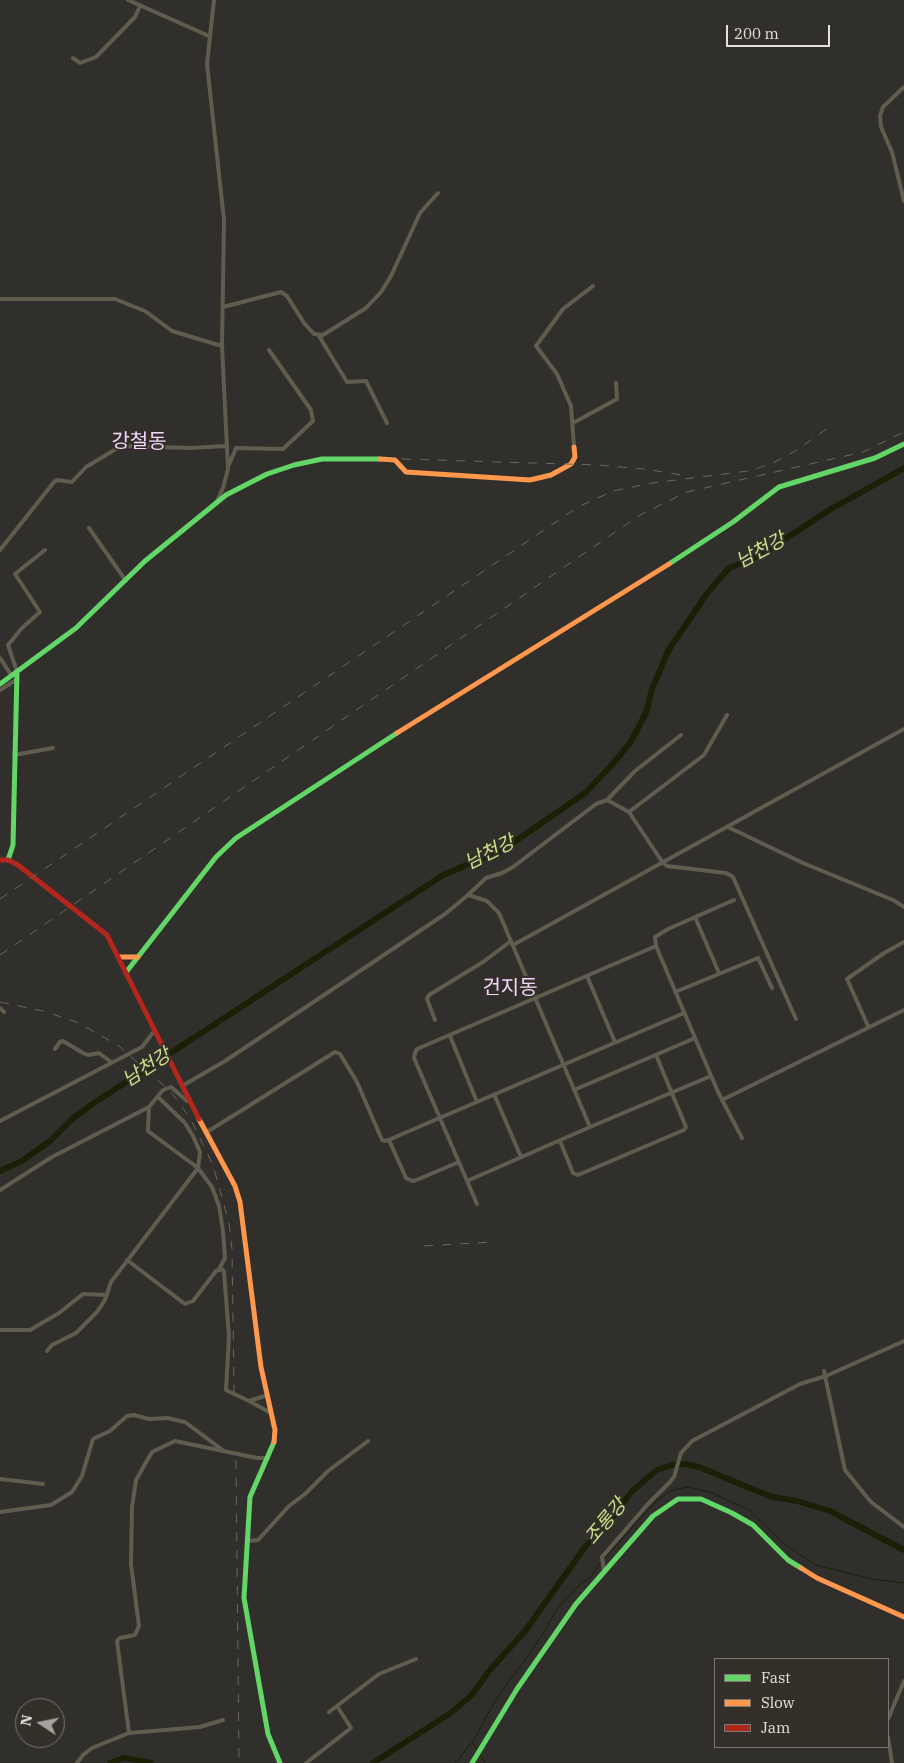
<!DOCTYPE html>
<html>
<head>
<meta charset="utf-8">
<style>
  body { margin:0 }
  #map { position:relative; width:904px; height:1763px; overflow:hidden; background:#312f2c; font-family:"IBM Plex Serif",serif }
  canvas { display:block }
  .legend { position:absolute; left:714px; top:1658px; width:175px; height:90px; box-sizing:border-box; background:#342f29; border:1px solid #7b7771; margin:0; padding:6px 9px; list-style:none; font-size:15px; color:#e5e2de }
  .legend li { display:flex; align-items:center; gap:10px; height:25px }
  .legend b { width:25px; border:1px solid #7b7771 }
  .north { position:absolute; left:15px; top:1698px; width:50px; height:50px; box-sizing:border-box; background:#342f29; border:1px solid #7b7771; border-radius:50%; rotate:281deg; font-size:14px; font-weight:700; line-height:20px; text-align:center; color:#e5e2de }
  .north::after { content:''; display:block; margin:auto; width:18px; height:22px; background:#a6a3a0; clip-path:polygon(50% 0,100% 100%,50% 72%,0 100%) }
  .scale { position:absolute; left:726px; top:25px; width:104px; height:22px; box-sizing:border-box; border:2px solid #e5e2de; border-top:0; padding-left:6px; font-size:15px; line-height:18px; white-space:nowrap; color:#e5e2de; -webkit-text-stroke:4px #342f29; paint-order:stroke }
</style>
</head>
<body>
<div id="map">
<canvas width="904" height="1763"></canvas>
<ul class="legend">
<li><b style="height:6px;background:#63d668"></b>Fast</li>
<li><b style="height:6px;background:#ff974d"></b>Slow</li>
<li><b style="height:6px;background:#b3261e"></b>Jam</li>
</ul>
<div class="north">N</div>
<div class="scale">200 m</div>
</div>
<script>
const ctx = document.querySelector('canvas').getContext('2d');
ctx.lineJoin = 'round';
function toPath(rows) {
  const path = new Path2D();
  for (const r of rows) {
    path.moveTo(r[0], r[1]);
    for (let i = 2; i < r.length; i += 2) path.lineTo(r[i], r[i + 1]);
  }
  return path;
}
function trace(path, color, width, dash) {
  ctx.strokeStyle = color;
  ctx.lineWidth = width;
  ctx.lineCap = dash ? 'butt' : 'round';
  ctx.setLineDash(dash || []);
  ctx.stroke(path);
}
function write(font, color, halo, rows, align = 'center') {
  ctx.font = font + ' "IBM Plex Serif","Noto Sans KR",serif';
  ctx.lineWidth = 4;
  ctx.setLineDash([]);
  ctx.textBaseline = 'middle';
  ctx.strokeStyle = halo;
  ctx.fillStyle = color;
  for (const [text, x, y, turn = 0] of rows) {
    ctx.save();
    ctx.translate(x, y);
    ctx.rotate((+turn || 0) * Math.PI / 180);
    ctx.textAlign = isNaN(turn) ? turn : align;
    if (halo) ctx.strokeText(text, 0, 0);
    ctx.fillText(text, 0, 0);
    ctx.restore();
  }
}
trace(toPath([
  [604,1559,656,1501,670,1491,687,1487,710,1492,749,1510,784,1544,816,1565,871,1579,904,1583],
  [473,1743,477,1749],
  [480,1755,485,1763],
  [455,1763,474,1740,495,1701,542,1636,557,1609,580,1584,591,1577,600,1563]
]), '#1a2005', 1);
trace(toPath([
  [0,1171,22,1161,50,1141,72,1119,91,1105,443,875,504,849,585,793,611,766,630,743,646,713,652,689,668,651,708,592,729,568,759,556,831,509,904,468],
  [110,1763,124,1758,151,1763],
  [373,1763,449,1714,471,1696,489,1671,525,1631,585,1547,608,1523,632,1491,657,1470,671,1465,685,1464,699,1467,772,1497,797,1501,830,1511,904,1550]
]), '#1a2005', 6);
trace(toPath([
  [128,0,209,36],
  [214,0,207,64,224,220,222,346,228,469,223,488,216,503],
  [73,58,80,63,96,57,135,17,140,6],
  [904,87,883,107,880,116,881,127,892,152,904,201],
  [0,299,115,299,145,311,172,331,222,346],
  [223,307,281,292,287,296,304,323,314,334,323,335,366,308,381,292,391,276,420,213,438,193],
  [319,336,347,382,366,381,387,423],
  [573,423,617,399,616,383],
  [574,447,571,406,557,374,536,346,563,309,593,286],
  [228,467,236,448,283,449,313,421,311,410,269,350],
  [89,528,126,581],
  [0,550,54,482,57,480,72,482,86,467,121,446,191,448,226,446],
  [0,658,12,676],
  [17,672,8,645,22,628,40,612,15,574,45,550],
  [0,690,16,680],
  [14,755,53,748],
  [607,800,635,771,681,735],
  [629,812,704,755,727,715],
  [728,827,803,863,893,900,904,907],
  [468,895,486,878,502,873,513,867,596,804,607,800,629,812,663,863,667,866,726,873,733,877,796,1019],
  [695,917,719,973],
  [513,945,904,729],
  [656,946,655,937,668,929,734,900],
  [587,976,615,1042],
  [675,992,758,958,772,988],
  [0,1008,4,1012],
  [435,1020,427,999,429,995,483,962,511,941],
  [868,1026,847,979,884,953,904,942],
  [450,1036,477,1102],
  [55,1049,60,1042,63,1041,83,1053,88,1055,99,1053,111,1062],
  [182,1086,225,1061,330,991,445,914,468,895,481,899,487,901,499,913,590,1127,467,1181],
  [574,1090,695,1038],
  [494,1094,521,1157],
  [722,1100,904,1010],
  [187,1101,171,1087,163,1090,149,1107,148,1131,198,1168,212,1187,219,1206,223,1231,225,1258,219,1269],
  [0,1121,142,1047,155,1030],
  [590,1127,711,1076],
  [207,1132,335,1052,340,1054,357,1082,382,1140,386,1141,684,1013],
  [389,1140,406,1178,410,1180,414,1181,459,1162],
  [560,1141,573,1173,578,1175,684,1130,686,1127,656,1055],
  [0,1190,52,1157,149,1107],
  [477,1204,414,1058,415,1053,417,1049,656,946,718,1092,742,1138],
  [127,1260,185,1304,193,1301,216,1271,222,1269,224,1272,229,1336,226,1390,249,1401],
  [0,1330,30,1330,59,1313,83,1294,107,1295],
  [47,1351,52,1345,76,1333,97,1312,105,1300,111,1282,198,1168,200,1152,193,1136,185,1123,158,1097],
  [824,1371,845,1470,871,1502,904,1527],
  [268,1395,249,1401,271,1413],
  [0,1479,43,1484],
  [0,1512,51,1505,72,1492,82,1476,93,1439,110,1431,127,1416,134,1415,149,1419,167,1418,185,1422,224,1451],
  [247,1541,258,1540,289,1506,305,1494,328,1471,368,1441],
  [604,1571,602,1557,647,1505,669,1483,674,1477,681,1453,692,1441,800,1384,826,1376,904,1341],
  [329,1712,379,1674,416,1659],
  [888,1719,904,1681],
  [129,1733,200,1727,223,1720],
  [888,1737,892,1763],
  [77,1763,83,1755,92,1748,129,1733,117,1641,120,1638,135,1635,139,1626,131,1564,132,1507,136,1480,152,1452,175,1441,257,1458,268,1458],
  [306,1763,351,1728,337,1706]
]), '#605d4f', 4);
trace(toPath([
  [669,564,733,522,779,487,875,458,904,444],
  [0,684,76,628,145,561,226,495,267,474,294,465,322,459,380,459],
  [8,860,13,845,17,672],
  [127,971,216,857,236,838,397,733],
  [274,1442,250,1497,244,1598,268,1734,280,1763],
  [472,1763,517,1689,576,1604,653,1516,678,1499,701,1499,732,1513,753,1525,788,1560,801,1568]
]), '#63d668', 5);
trace(toPath([
  [380,459,395,460,406,472,530,480,551,475,571,464,575,457,574,447],
  [397,733,669,564],
  [119,957,138,957],
  [199,1119,235,1186,240,1202,261,1367,275,1430,274,1442],
  [801,1568,817,1578,904,1617]
]), '#ff974d', 5);
trace(toPath([
  [0,860,8,860,18,865,107,935,199,1119]
]), '#b3261e', 5);
trace(toPath([
  [402,459,598,465,644,469,682,475],
  [0,899,578,507,613,491,652,483,748,471,771,464,797,450,828,428],
  [0,955,640,515,687,492,863,452,904,432],
  [0,1002,43,1011,79,1023,119,1046,171,1092,190,1118,213,1165,229,1223,232,1249,234,1392],
  [424,1246,493,1242],
  [236,1460,239,1763]
]), '#6a6860', 1, [9, 9]);
write('italic 19px', '#cae28b', '#342f29', [
  ["남천강",761,551,-28],
  ["남천강",490,853,-26],
  ["남천강",147,1068,-33],
  ["조롱강",606,1522,-50]
]);
write('20px', '#f2d6fd', '#342f29', [
  ["강철동",139,442],
  ["건지동",510,988]
]);
</script>
</body>
</html>
